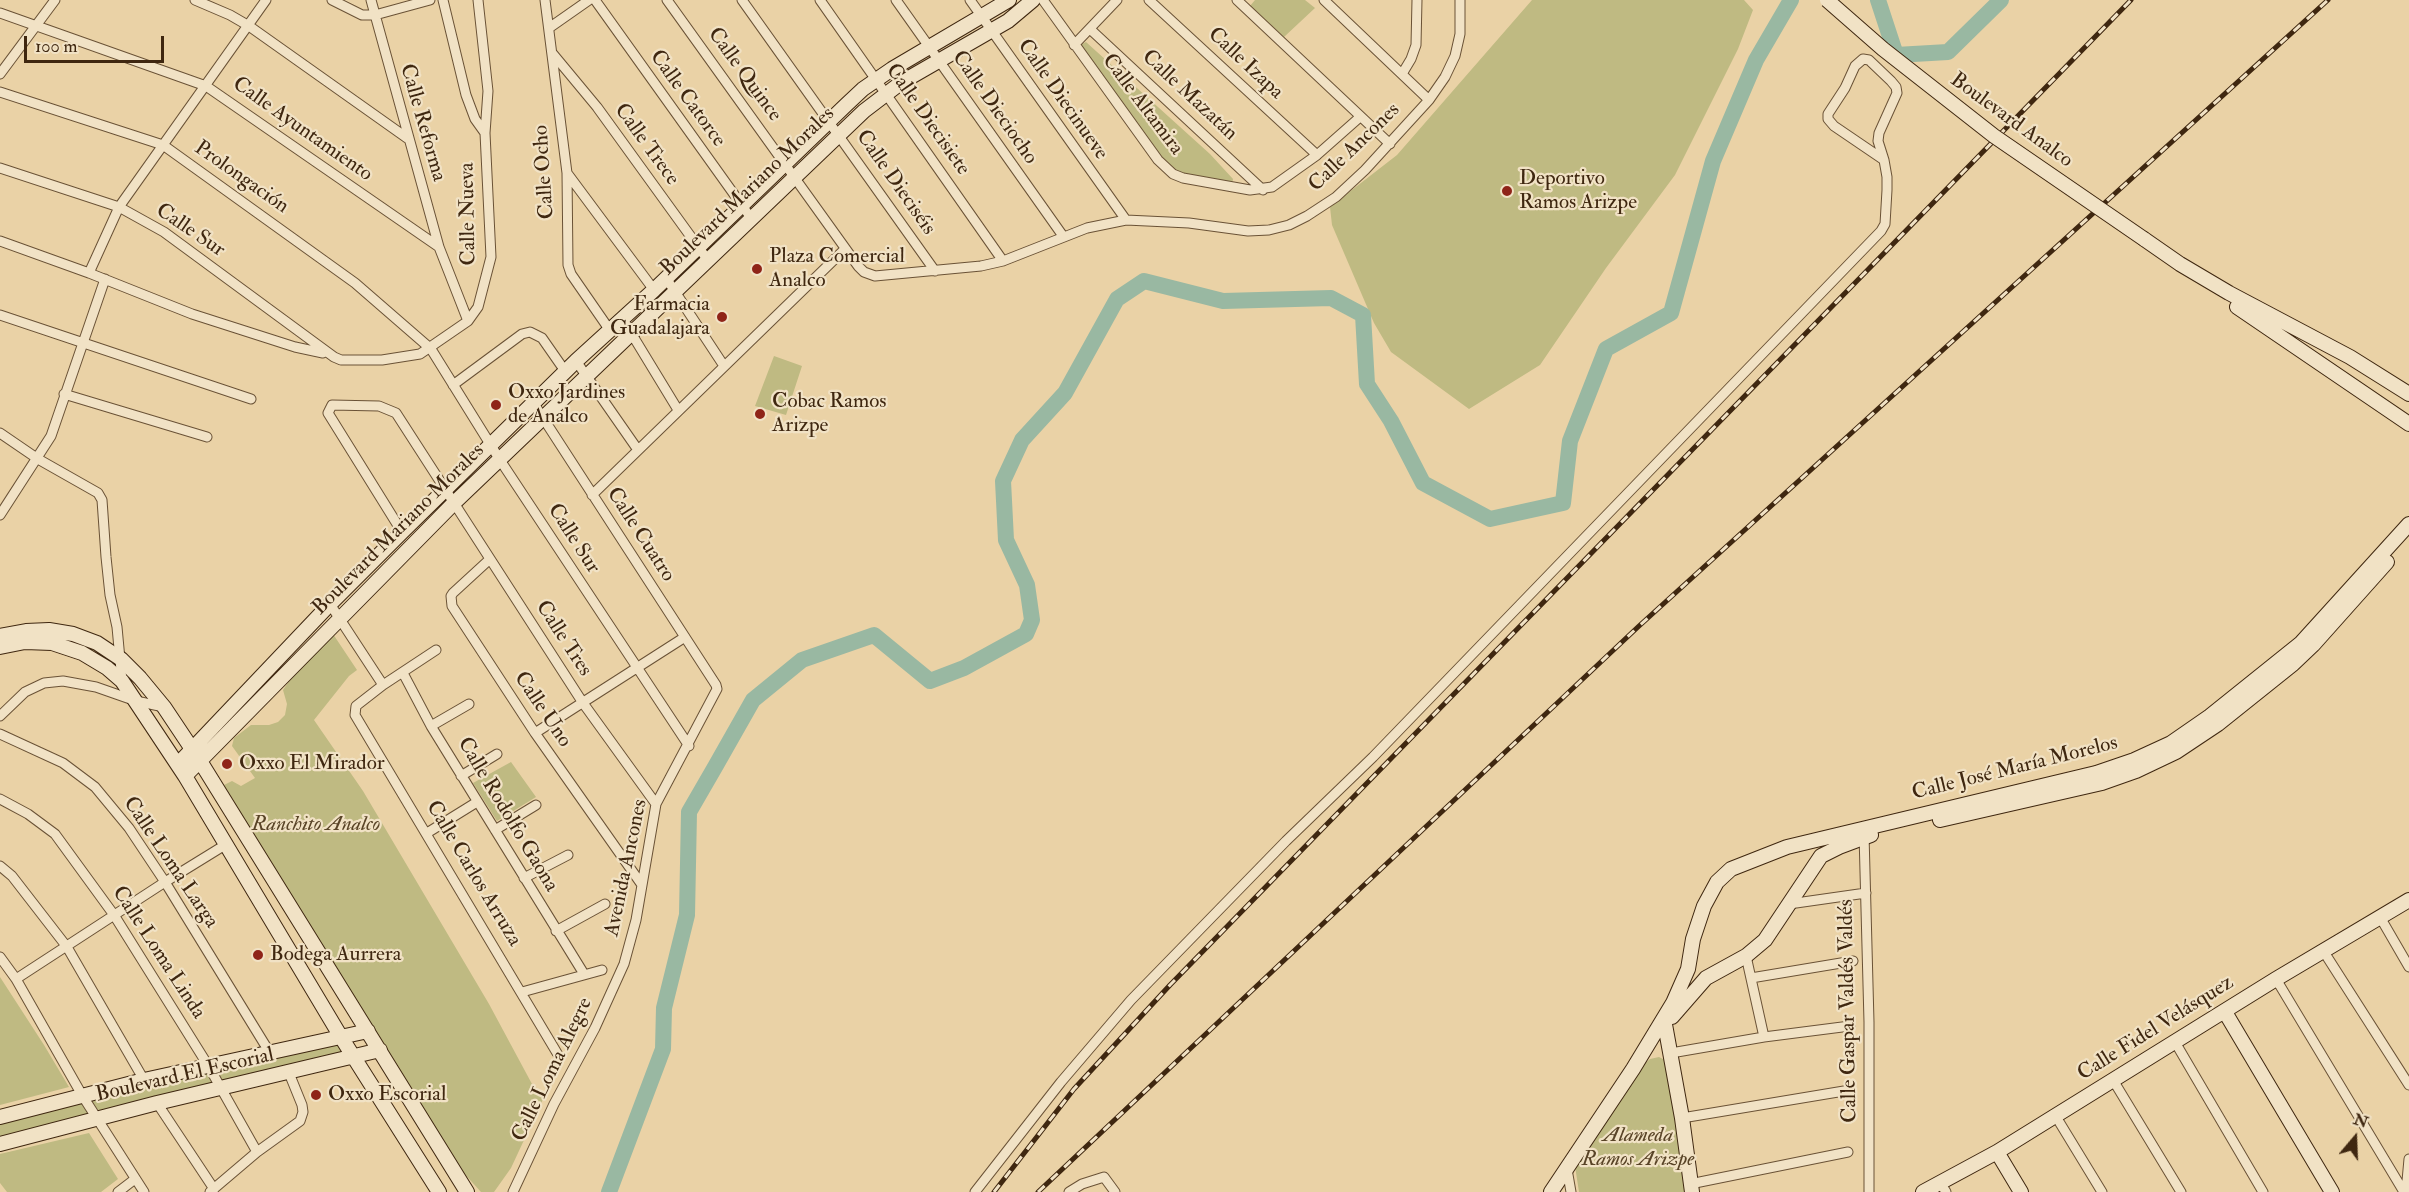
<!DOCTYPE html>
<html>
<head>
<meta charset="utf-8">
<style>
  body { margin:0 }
  #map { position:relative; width:2409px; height:1192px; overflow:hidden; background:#ead2a6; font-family:"IM FELL Double Pica",serif }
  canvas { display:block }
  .north { position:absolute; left:2325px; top:1108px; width:60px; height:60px; -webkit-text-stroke:4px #f1e2c5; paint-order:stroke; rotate:19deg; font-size:16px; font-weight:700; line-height:24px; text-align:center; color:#3f2710 }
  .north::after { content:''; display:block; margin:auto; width:21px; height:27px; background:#3f2710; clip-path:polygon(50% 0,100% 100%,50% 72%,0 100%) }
  .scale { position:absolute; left:24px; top:36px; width:140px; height:27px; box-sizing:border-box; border:3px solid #3f2710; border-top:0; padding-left:8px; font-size:18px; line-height:21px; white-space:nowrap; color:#3f2710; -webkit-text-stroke:4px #f1e2c5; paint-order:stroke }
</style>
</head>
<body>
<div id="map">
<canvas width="2409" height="1192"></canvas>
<div class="north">N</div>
<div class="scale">100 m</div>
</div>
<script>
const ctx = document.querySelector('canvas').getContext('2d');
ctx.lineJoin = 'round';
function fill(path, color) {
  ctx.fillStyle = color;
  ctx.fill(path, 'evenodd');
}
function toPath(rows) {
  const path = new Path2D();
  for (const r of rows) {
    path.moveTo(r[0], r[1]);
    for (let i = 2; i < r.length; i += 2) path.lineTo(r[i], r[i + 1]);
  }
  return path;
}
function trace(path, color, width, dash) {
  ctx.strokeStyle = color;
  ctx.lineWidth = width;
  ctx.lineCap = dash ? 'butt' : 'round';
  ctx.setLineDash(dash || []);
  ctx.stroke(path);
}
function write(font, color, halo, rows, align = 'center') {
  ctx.font = font + ' "IM FELL Double Pica",serif';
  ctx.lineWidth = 4.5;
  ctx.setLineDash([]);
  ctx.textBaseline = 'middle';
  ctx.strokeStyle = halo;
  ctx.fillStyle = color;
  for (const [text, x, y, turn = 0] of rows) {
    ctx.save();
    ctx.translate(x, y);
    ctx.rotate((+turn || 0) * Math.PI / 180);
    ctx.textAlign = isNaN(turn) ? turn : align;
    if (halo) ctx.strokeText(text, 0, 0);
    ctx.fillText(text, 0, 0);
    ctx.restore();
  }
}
fill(toPath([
  [1255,0,1305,0,1315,8,1284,37,1250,6],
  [1532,0,1744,0,1753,10,1738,49,1675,175,1606,268,1540,365,1469,409,1391,352,1374,323,1332,225,1330,207,1397,155],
  [1086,42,1210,154,1233,179,1232,185,1171,170,1078,46],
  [774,356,802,366,786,415,755,406],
  [333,634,357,670,349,676,314,720,363,791,489,1004,532,1084,545,1095,511,1168,494,1192,481,1192,451,1159,224,785,232,781,241,786,255,778,232,746,234,738,251,725,269,725,278,722,285,715,287,704,283,690,292,677],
  [511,762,536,797,497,821,473,783],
  [0,977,44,1045,69,1087,0,1105],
  [340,1039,352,1056,221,1087,210,1068],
  [1659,1057,1665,1060,1688,1192,1579,1192,1575,1166,1642,1066,1650,1059],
  [209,1068,220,1088,97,1117,83,1095],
  [81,1096,96,1118,0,1143,0,1117],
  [89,1133,118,1179,101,1192,7,1192,0,1183,0,1154]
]), '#bfba82');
trace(toPath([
  [1878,0,1896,55,1948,52,2001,0],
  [609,1192,663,1049,664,1008,687,915,689,812,715,767,753,700,802,660,874,635,930,681,964,668,1026,634,1032,620,1027,585,1006,540,1003,481,1022,440,1065,393,1117,299,1144,281,1223,301,1331,298,1363,315,1367,384,1391,421,1423,483,1490,519,1563,503,1570,441,1606,349,1671,313,1713,161,1756,60,1791,0]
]), '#99b8a2', 16);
const street = toPath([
  [195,0,230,15,249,26,407,138],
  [332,0,362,15,375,15,430,0],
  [371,0,439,247,468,321],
  [443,0,466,95,475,119,485,133],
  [545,0,567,173,568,265,571,274,609,329],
  [595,0,751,218],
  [667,0,858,266,864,272,875,276,981,266,1003,261,1087,228,1126,220,1189,223,1248,231,1269,230,1289,225,1307,216,1336,197,1365,170,1429,100,1445,77,1455,56,1460,34,1460,0],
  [742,0,935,271],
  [820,0,1003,261],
  [896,0,1063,236],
  [970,0,1126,220],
  [1043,0,1158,160,1173,174,1183,178,1250,190,1272,187,1317,155,1360,117],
  [1149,0,1317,155],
  [1237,0,1390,144],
  [1324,0,1429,100],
  [0,13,206,86,439,247],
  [549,28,589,0],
  [1090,29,1263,190],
  [1074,45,1117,0],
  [553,54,597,107,707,259],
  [0,74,55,0],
  [1402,74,1411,59,1416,45,1417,0],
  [0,92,163,145,355,283,431,349,500,460,689,746],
  [0,168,119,207,164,232,334,357,341,360,382,360,420,354,468,321,478,307,491,257,485,133,488,91,478,0],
  [567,173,654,290],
  [0,241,89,273,192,314,295,347,323,353],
  [89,273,119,207,266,0],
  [666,278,724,366],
  [0,315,251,399],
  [622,318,678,410],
  [576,361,638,450],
  [453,385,522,334,530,332,542,338,565,371],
  [64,394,207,437],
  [0,433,38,459,98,493,102,500,106,557,110,595,117,627,122,681],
  [592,495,845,249],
  [0,515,51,436,105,279],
  [402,532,328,413,332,405,379,406,396,413,583,703,656,804],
  [490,559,453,593,451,596,452,606,535,733,642,885],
  [330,604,383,685],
  [436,650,383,685,356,706,355,715,557,1053],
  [403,673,431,726,584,974],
  [0,716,25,692,44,683,63,681,96,687,136,701,164,707],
  [431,726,469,704],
  [535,733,685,637],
  [0,734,63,763,95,787,129,828,165,882,270,1053],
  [461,776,497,754],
  [0,799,28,814,55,834,114,915,209,1067,257,1152],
  [495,830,536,805],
  [427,833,477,802],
  [1864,834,1869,1022,1869,1192],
  [0,866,12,876,67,947,144,1080],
  [524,878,568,855],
  [1789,904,1866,893],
  [2380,917,2409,967],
  [556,931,605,904],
  [2324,952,2409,1085],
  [1746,956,1764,1037],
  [0,957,16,979,82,1095,144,1192],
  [1751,978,1853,961],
  [16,979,165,882,225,845],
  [2276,979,2404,1192],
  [522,992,602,970],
  [2175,1042,2263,1192],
  [1671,1053,1764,1037,1850,1026],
  [2113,1080,2181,1192],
  [157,1103,214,1189],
  [2055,1115,2102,1192],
  [1682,1118,1850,1090],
  [1567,1169,1571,1192],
  [1690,1184,1848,1152],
  [1941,1184,1946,1192],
  [118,1192,135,1179],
  [210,1192,257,1152,300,1121,303,1112,302,1105,289,1073],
  [513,1192,554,1104,595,1028,624,964,636,920,656,804,717,689,716,685,534,404],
  [975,1192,1061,1082,1131,1000,1286,841,1373,757,1881,231,1885,224,1887,190,1887,177,1884,160,1878,141,1879,133,1897,93,1896,87,1891,81,1869,60,1863,59,1855,66,1845,88,1828,114,1828,119,1834,126,1884,160],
  [1069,1192,1082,1184,1104,1177,1115,1192],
  [2406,1192,2409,1159]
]);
const secondary = toPath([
  [2144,239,2180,264,2229,293,2350,357,2409,394],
  [2237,307,2409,424],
  [0,636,26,631,49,630,73,634,97,643,121,659,140,678,164,707,200,761,467,1192],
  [0,647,25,642,52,643,82,653,107,668,122,681,185,776,341,1037,439,1192],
  [178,764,330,604,402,532,576,361,654,290,846,105,863,89,892,69,1009,0],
  [185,776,454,503,864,111,902,82,1008,21,1033,0],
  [1940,820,2102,783,2136,771,2176,752,2218,724,2293,664,2313,645,2387,562],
  [2225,1012,2332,1192],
  [1672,1017,1706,978,1746,956,1765,940,1821,856,1839,847,1871,835],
  [1664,1019,1682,1118,1692,1192],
  [0,1117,144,1080,368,1031],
  [0,1144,157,1103,380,1050],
  [1997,1152,2021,1192],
  [1551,1192,1633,1069,1673,1003,1688,969,1693,939,1704,906,1717,882,1731,869,1787,847,2096,773,2134,760,2171,743,2210,716,2301,643,2409,524],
  [1923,1192,1997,1152,2276,979,2409,900]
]);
trace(street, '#6a5236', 11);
trace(secondary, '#3f2710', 16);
trace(street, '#f1e2c5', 9);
trace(secondary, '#f1e2c5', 14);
const rail = toPath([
  [994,1192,1074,1089,1170,985,2131,0],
  [1038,1192,1639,626,2328,0]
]);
trace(rail, '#3f2710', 5);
trace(rail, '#f1e2c5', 3, [9]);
const secondaryBridge = toPath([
  [1827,0,1883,49,1994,136,2144,239]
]);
trace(secondaryBridge, '#3f2710', 16, []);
trace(secondaryBridge, '#f1e2c5', 14);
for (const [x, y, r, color] of [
  [1507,191,6,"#8f2418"],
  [757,269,6,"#8f2418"],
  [722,317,6,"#8f2418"],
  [496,405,6,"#8f2418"],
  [760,414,6,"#8f2418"],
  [227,764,6,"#8f2418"],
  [258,955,6,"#8f2418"],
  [316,1095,6,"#8f2418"]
]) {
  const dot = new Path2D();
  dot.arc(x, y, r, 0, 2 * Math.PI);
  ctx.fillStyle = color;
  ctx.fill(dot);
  trace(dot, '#f1e2c5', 2);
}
write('21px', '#3f2710', '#f1e2c5', [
  ["Calle Izapa",1245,64,43],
  ["Calle Quince",744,75,54],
  ["Calle Mazatán",1189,96,43],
  ["Calle Catorce",687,99,54],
  ["Calle Diecinueve",1062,100,55],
  ["Calle Altamira",1142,105,53],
  ["Calle Dieciocho",994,108,55],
  ["Calle Diecisiete",927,120,55],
  ["Boulevard Analco",2011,121,36],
  ["Calle Reforma",422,123,74],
  ["Calle Ayuntamiento",302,130,35],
  ["Calle Trece",646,145,54],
  ["Calle Ancones",1355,148,-44],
  ["Calle Ocho",545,172,-94],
  ["Prolongación",241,178,35],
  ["Calle Dieciséis",895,183,55],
  ["Boulevard Mariano Morales",748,192,-44],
  ["Calle Nueva",469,214,-91],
  ["Calle Sur",190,231,34],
  ["Boulevard Mariano Morales",399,530,-45],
  ["Calle Cuatro",640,535,57],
  ["Calle Sur",573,539,57],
  ["Calle Tres",563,639,57],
  ["Calle Uno",542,710,56],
  ["Calle José María Morelos",2015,769,-14],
  ["Calle Rodolfo Gaona",507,815,59],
  ["Calle Loma Larga",170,863,56],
  ["Avenida Ancones",627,868,-78],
  ["Calle Carlos Arruza",473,874,59],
  ["Calle Loma Linda",158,953,57],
  ["Calle Gaspar Valdés Valdés",1849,1011,-91],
  ["Calle Fidel Velásquez",2156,1029,-32],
  ["Calle Loma Alegre",553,1070,-64],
  ["Boulevard El Escorial",185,1076,-13]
]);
write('21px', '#3f2710', '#f1e2c5', [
  ["Deportivo",1519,179],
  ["Ramos Arizpe",1519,203],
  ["Plaza Comercial",769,257],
  ["Analco",769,281],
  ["Farmacia",710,305,"right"],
  ["Guadalajara",710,329,"right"],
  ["Oxxo Jardines",508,393],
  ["de Analco",508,417],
  ["Cobac Ramos",772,402],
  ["Arizpe",772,426],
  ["Oxxo El Mirador",239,764],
  ["Bodega Aurrera",270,955],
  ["Oxxo Escorial",328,1095]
], 'left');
write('italic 21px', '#594427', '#f1e2c5', [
  ["Ranchito Analco",316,825],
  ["Alameda",1638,1136],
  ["Ramos Arizpe",1638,1160]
]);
</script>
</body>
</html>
